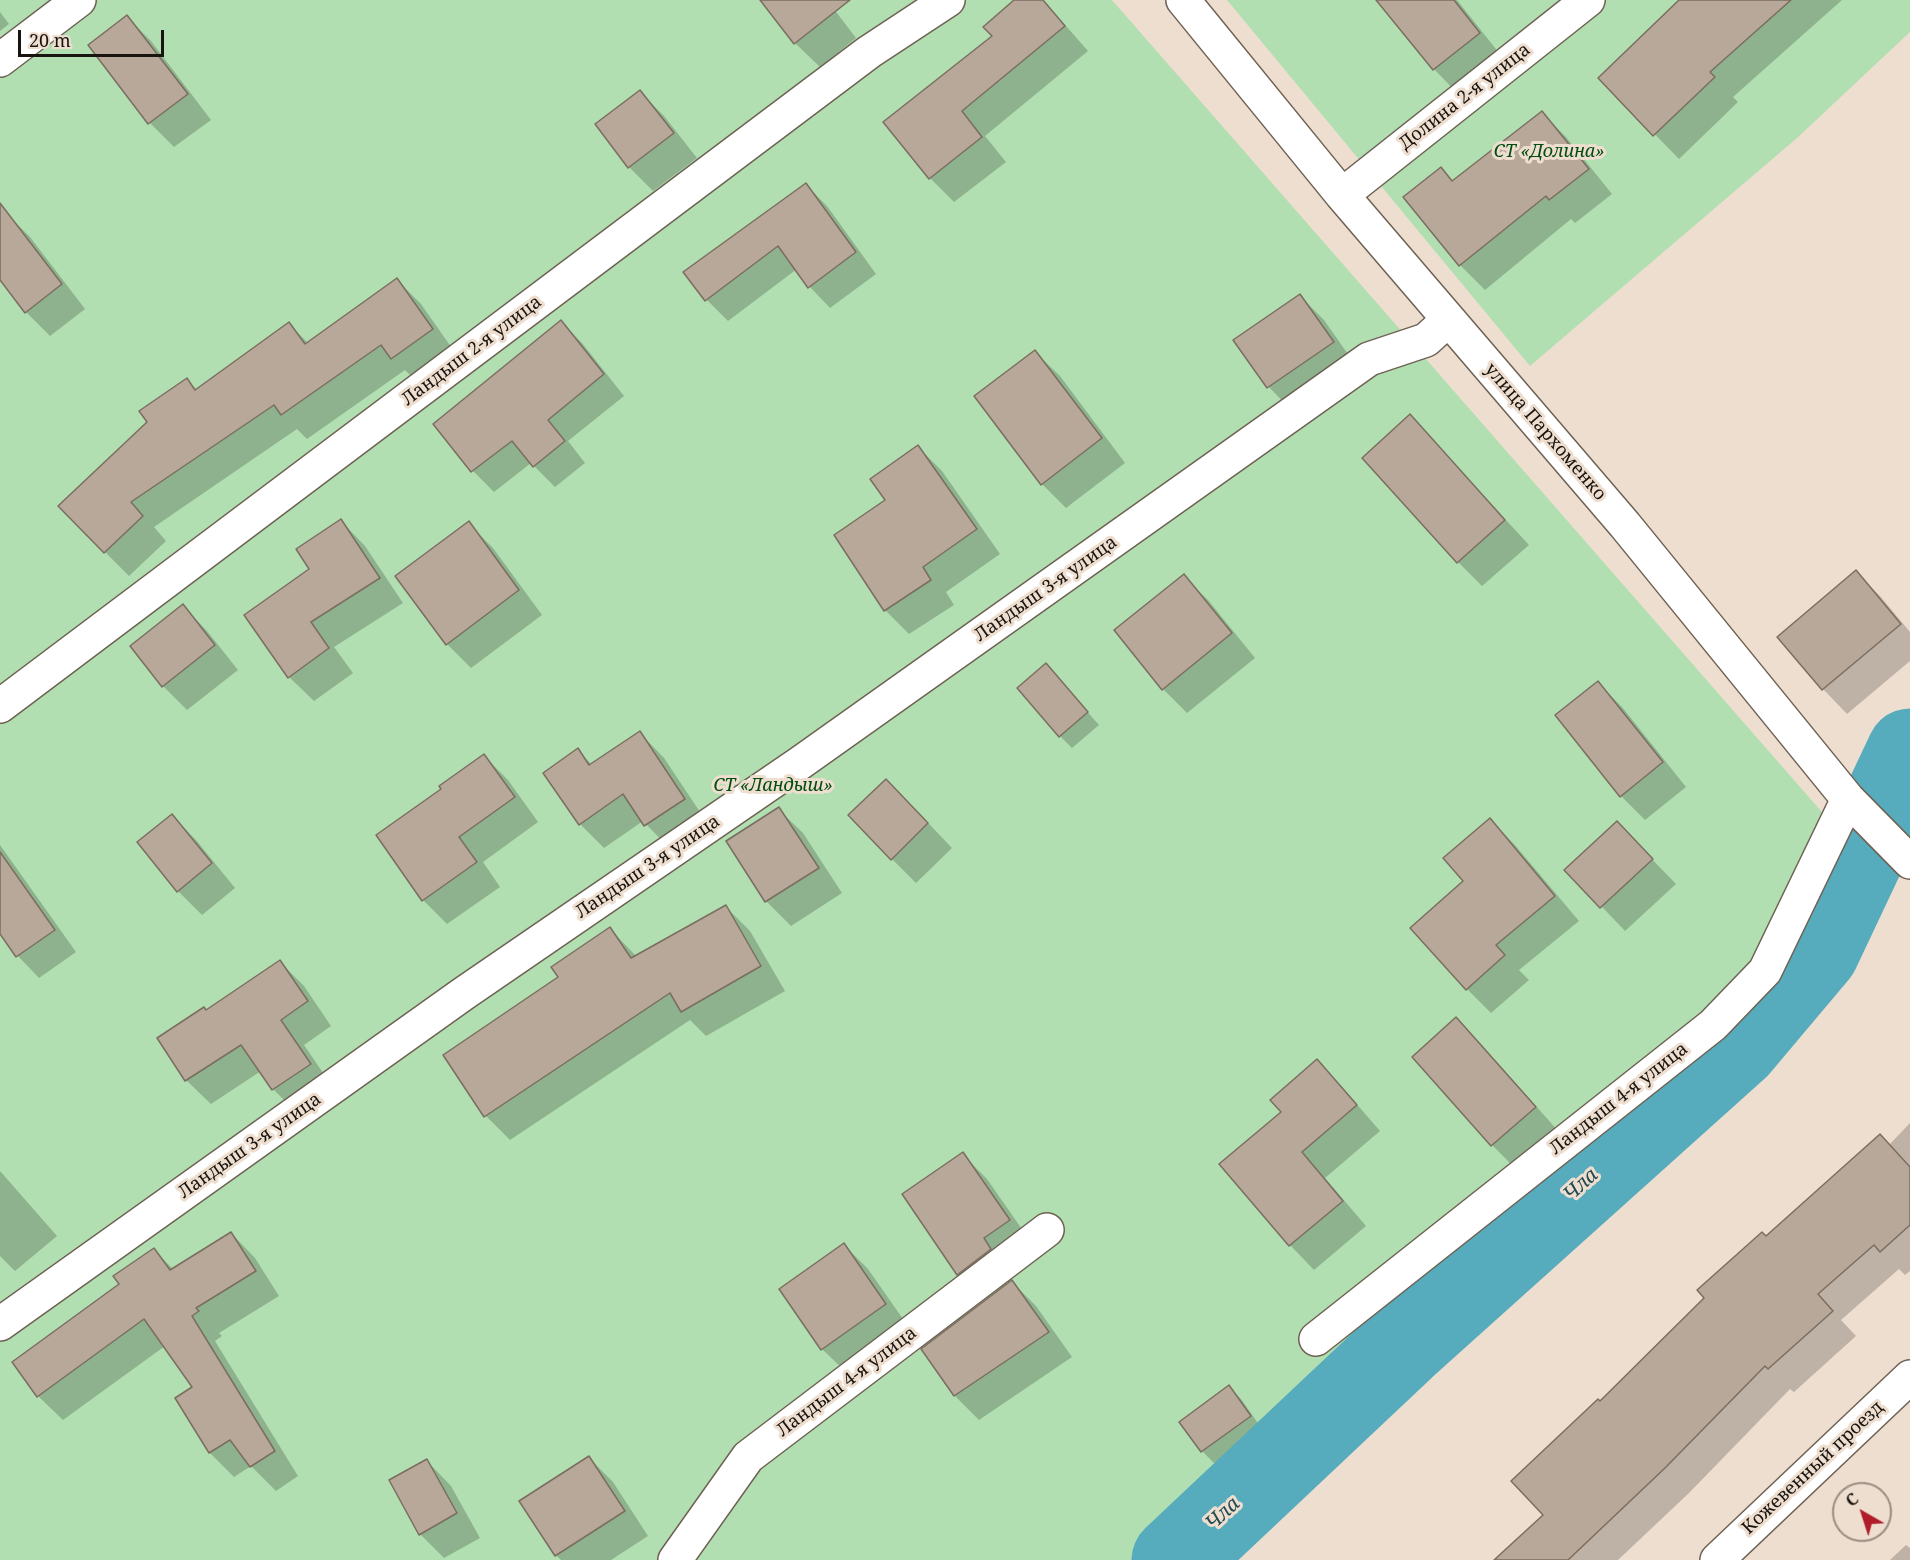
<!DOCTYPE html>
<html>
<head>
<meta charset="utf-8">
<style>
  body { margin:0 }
  #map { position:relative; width:1910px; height:1560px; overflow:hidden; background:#eedecf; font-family:"Noto Serif",serif }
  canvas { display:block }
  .north { position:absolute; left:1832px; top:1482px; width:60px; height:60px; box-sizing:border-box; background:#eedecf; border:2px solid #998d82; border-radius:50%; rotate:321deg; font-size:16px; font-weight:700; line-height:24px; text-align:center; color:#19140f }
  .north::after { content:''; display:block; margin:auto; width:21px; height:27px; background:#b01d28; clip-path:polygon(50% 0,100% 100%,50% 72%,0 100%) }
  .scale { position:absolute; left:18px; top:30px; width:146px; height:27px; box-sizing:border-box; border:3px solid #19140f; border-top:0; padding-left:8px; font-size:18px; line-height:21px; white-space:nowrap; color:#19140f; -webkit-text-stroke:4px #eedecf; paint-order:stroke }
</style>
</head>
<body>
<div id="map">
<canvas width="1910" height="1560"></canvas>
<div class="north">С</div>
<div class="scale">20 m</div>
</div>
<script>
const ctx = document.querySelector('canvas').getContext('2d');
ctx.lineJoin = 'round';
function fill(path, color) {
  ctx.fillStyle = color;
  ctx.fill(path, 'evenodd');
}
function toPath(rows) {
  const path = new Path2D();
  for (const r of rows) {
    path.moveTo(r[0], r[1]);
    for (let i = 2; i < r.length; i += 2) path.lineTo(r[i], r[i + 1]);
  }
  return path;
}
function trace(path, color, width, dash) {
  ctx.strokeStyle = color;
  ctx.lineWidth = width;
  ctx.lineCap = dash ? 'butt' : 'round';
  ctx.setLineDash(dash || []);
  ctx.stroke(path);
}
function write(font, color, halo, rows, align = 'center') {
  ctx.font = font + ' "Noto Serif",serif';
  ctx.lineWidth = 6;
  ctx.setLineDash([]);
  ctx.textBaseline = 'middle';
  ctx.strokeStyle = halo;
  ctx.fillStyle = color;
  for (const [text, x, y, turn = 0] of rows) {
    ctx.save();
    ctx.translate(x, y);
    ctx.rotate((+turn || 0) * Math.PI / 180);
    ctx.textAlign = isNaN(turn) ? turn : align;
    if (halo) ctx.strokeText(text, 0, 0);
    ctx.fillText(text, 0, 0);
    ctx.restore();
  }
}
fill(toPath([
  [0,0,1112,0,1877,875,1434,1276,1193,1560,0,1560],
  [1227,0,1910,0,1910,32,1797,138,1530,366]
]), '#b1dfb1');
fill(toPath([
  [762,0,827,0,856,38,820,67,795,43],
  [1017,0,1043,0,1088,51,985,136,1006,162,954,202,930,178,994,37],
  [1406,0,1457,0,1503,58,1458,94,1434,69,1389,14],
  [1684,0,1842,0,1733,97,1738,102,1679,159,1600,78],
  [0,12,9,24,0,31],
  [127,17,151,41,211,120,174,147,150,123,90,45],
  [640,92,664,116,697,158,653,191,629,167],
  [1542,113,1566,137,1612,194,1575,223,1571,219,1485,290,1460,265,1406,198,1441,169,1454,182],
  [806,185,827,206,876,274,830,308,810,287,797,269,728,321,707,300,685,272],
  [6,213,30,237,85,309,50,336,26,312,0,278,0,217],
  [397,280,421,304,456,354,417,382,405,370,307,439,297,429,154,527,166,541,129,576,105,552,149,422,187,380,197,390,289,324,308,343],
  [1300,296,1324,320,1357,367,1293,412,1269,387,1235,341],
  [561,322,582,343,624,396,568,441,585,463,555,487,531,463,494,492,473,471,435,424],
  [1035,352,1060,376,1125,463,1066,508,1042,484],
  [1410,416,1529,545,1482,586,1458,562],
  [918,447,942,471,1000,554,946,592,954,605,909,634,885,610,887,501],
  [341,521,365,546,403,603,334,647,353,673,314,701,289,677,311,570],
  [468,523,493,548,542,615,471,668,447,644],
  [1856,572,1880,596,1910,632,1910,661,1847,714,1823,689,1779,637],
  [1183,576,1208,600,1255,658,1187,713,1163,689],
  [183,606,207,631,238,670,187,710,163,686],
  [1046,665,1099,725,1072,748,1060,736],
  [1598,683,1622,707,1686,787,1645,820,1621,796],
  [640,733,664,758,708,824,670,849,643,821,604,848,580,824,578,750,592,765],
  [484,756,508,780,538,822,483,862,500,887,447,924,423,900,443,789],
  [911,805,952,848,916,883,892,859],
  [778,809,803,833,842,893,791,926,766,901,728,842],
  [172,816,196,840,235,888,202,915,178,891],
  [1490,820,1514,844,1579,921,1519,970,1529,980,1491,1013,1467,989,1465,882],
  [1617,823,1676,884,1625,931,1567,870],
  [0,845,76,952,39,978,18,956,0,931],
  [726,907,750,931,785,991,706,1036,690,1020,510,1140,486,1116,445,1056,560,978,610,929,637,957],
  [280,962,304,986,331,1026,304,1045,334,1089,298,1114,273,1089,261,1071,211,1104,186,1080,207,1012],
  [1456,1019,1480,1043,1559,1132,1516,1169,1492,1145,1414,1057],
  [1317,1062,1341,1086,1380,1131,1325,1178,1366,1226,1314,1270,1290,1245,1221,1164,1283,1112],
  [1910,1123,1910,1271,1905,1275,1899,1269,1841,1320,1856,1336,1794,1392,1790,1389,1689,1493,1618,1560,1496,1560,1545,1515,1600,1403,1766,1238,1889,1145],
  [962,1154,987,1179,1033,1245,983,1298,958,1274],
  [0,1171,57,1236,15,1271,0,1256],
  [231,1233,255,1258,279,1296,219,1333,222,1336,215,1341,298,1476,276,1491,251,1466,234,1477,210,1453,177,1398,195,1387,165,1346,63,1420,38,1396,14,1362,121,1284,154,1250,174,1270],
  [844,1245,868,1269,910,1329,847,1373,822,1349,781,1289],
  [1012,1282,1036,1306,1072,1357,979,1420,955,1396,923,1349],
  [1229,1387,1241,1399,1262,1429,1214,1463,1202,1451,1181,1422],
  [589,1458,613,1482,648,1536,611,1560,561,1560,556,1555],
  [427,1461,451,1486,480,1538,444,1558,420,1534],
  [1906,1545,1910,1548,1910,1560,1890,1560]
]), '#0003');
trace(toPath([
  [1175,1560,1402,1346,1736,1046,1816,951,1910,752]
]), '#56abbc', 87);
const building = toPath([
  [760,0,850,0,794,44,760,0],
  [1014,0,1043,0,1065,26,962,111,982,137,929,179,883,122,992,36,983,27,1014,0],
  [1376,0,1454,0,1480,33,1433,70,1376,0],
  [1679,0,1791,0,1710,72,1715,77,1653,136,1598,78,1679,0],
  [127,15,188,94,148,124,88,45,127,15],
  [640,90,674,133,628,168,595,124,640,90],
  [1542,111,1589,169,1549,200,1546,196,1459,266,1403,197,1441,167,1452,181,1542,111],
  [806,183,856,252,808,288,778,246,705,301,683,272,806,183],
  [0,203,62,284,25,313,0,280,0,203],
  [397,278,433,329,391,359,381,345,281,415,274,405,131,502,143,516,104,553,58,506,147,422,139,411,187,378,195,390,289,322,305,344,397,278],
  [1300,294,1334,342,1267,388,1233,340,1300,294],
  [561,320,604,374,548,420,565,441,533,467,512,441,471,472,433,424,561,320],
  [1035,350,1102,438,1041,485,974,396,1035,350],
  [1410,414,1505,520,1457,563,1362,458,1410,414],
  [918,445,977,529,923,567,931,580,884,611,834,535,885,500,870,479,918,445],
  [341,519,380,578,311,622,329,648,288,678,244,615,309,569,296,549,341,519],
  [469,521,519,590,446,645,395,576,469,521],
  [1856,570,1901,624,1822,690,1777,637,1856,570],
  [1184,574,1232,633,1162,690,1114,630,1184,574],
  [183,604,215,645,162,687,130,646,183,604],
  [1046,663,1088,712,1059,737,1017,688,1046,663],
  [1598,681,1663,762,1620,797,1555,715,1598,681],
  [640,731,685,799,644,826,623,794,579,825,543,773,578,748,589,765,640,731],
  [484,754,515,797,459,837,477,862,422,901,376,835,441,789,439,786,484,754],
  [886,779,928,823,891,860,848,815,886,779],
  [779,807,819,868,765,902,726,841,779,807],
  [172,814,212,863,177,892,137,842,172,814],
  [1490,818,1555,896,1496,945,1505,955,1466,990,1410,928,1463,881,1443,858,1490,818],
  [1617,821,1653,859,1600,908,1564,870,1617,821],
  [0,852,55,930,16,957,0,934,0,852],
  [726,905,761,966,681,1012,670,993,484,1117,443,1055,558,977,551,967,610,927,631,958,726,905],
  [280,960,308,1001,281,1020,311,1064,272,1090,241,1045,185,1081,157,1038,204,1007,206,1010,280,960],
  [1456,1017,1536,1107,1491,1146,1412,1057,1456,1017],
  [1317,1059,1357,1105,1302,1152,1343,1201,1289,1246,1219,1164,1281,1112,1270,1100,1317,1059],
  [1880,1134,1910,1167,1910,1225,1880,1252,1874,1245,1818,1294,1833,1311,1768,1369,1765,1366,1665,1468,1568,1560,1494,1560,1543,1515,1511,1481,1598,1399,1600,1401,1704,1298,1697,1290,1762,1232,1766,1236,1880,1134],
  [963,1152,1010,1220,984,1238,991,1249,957,1275,902,1194,963,1152],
  [231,1232,256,1271,196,1308,199,1311,192,1316,275,1451,250,1467,230,1440,209,1453,175,1398,192,1387,144,1319,37,1397,12,1362,119,1284,113,1276,154,1248,170,1270,231,1232],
  [844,1243,886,1304,821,1350,779,1289,844,1243],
  [1012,1280,1049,1332,954,1396,921,1349,1012,1280],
  [1229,1385,1251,1416,1201,1452,1179,1422,1229,1385],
  [589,1456,625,1511,555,1556,519,1501,589,1456],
  [427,1459,457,1513,419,1535,389,1480,427,1459]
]);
fill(building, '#b7a899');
trace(building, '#7b6e60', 1.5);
const minor = toPath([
  [1183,0,1342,195,1625,525,1848,799,1910,862],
  [0,60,79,0],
  [1342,195,1588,0],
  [0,706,869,52,948,0],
  [0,1324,463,994,800,763,1369,359,1426,340,1448,320],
  [1316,1339,1713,1025,1765,971,1848,799],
  [675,1560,748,1457,1047,1230],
  [1717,1560,1910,1377]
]);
trace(minor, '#6e6153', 36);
trace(minor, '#fff', 33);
write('18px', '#19140f', '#eedecf', [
  ["Долина 2-я улица",1465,97,-38],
  ["Ландыш 2-я улица",472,351,-37],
  ["улица Пархоменко",1545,432,49],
  ["Ландыш 3-я улица",1046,589,-35],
  ["Ландыш 3-я улица",648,867,-34],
  ["Ландыш 4-я улица",1619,1099,-38],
  ["Ландыш 3-я улица",250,1146,-35],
  ["Ландыш 4-я улица",847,1382,-37],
  ["Кожевенный проезд",1813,1468,-43]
]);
write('italic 18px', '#004d0f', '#eedecf', [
  ["СТ «Долина»",1549,152],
  ["СТ «Ландыш»",773,786]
]);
write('italic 20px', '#234a52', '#eedecf', [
  ["Чла",1581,1185,-42],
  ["Чла",1223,1514,-43]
]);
</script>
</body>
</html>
